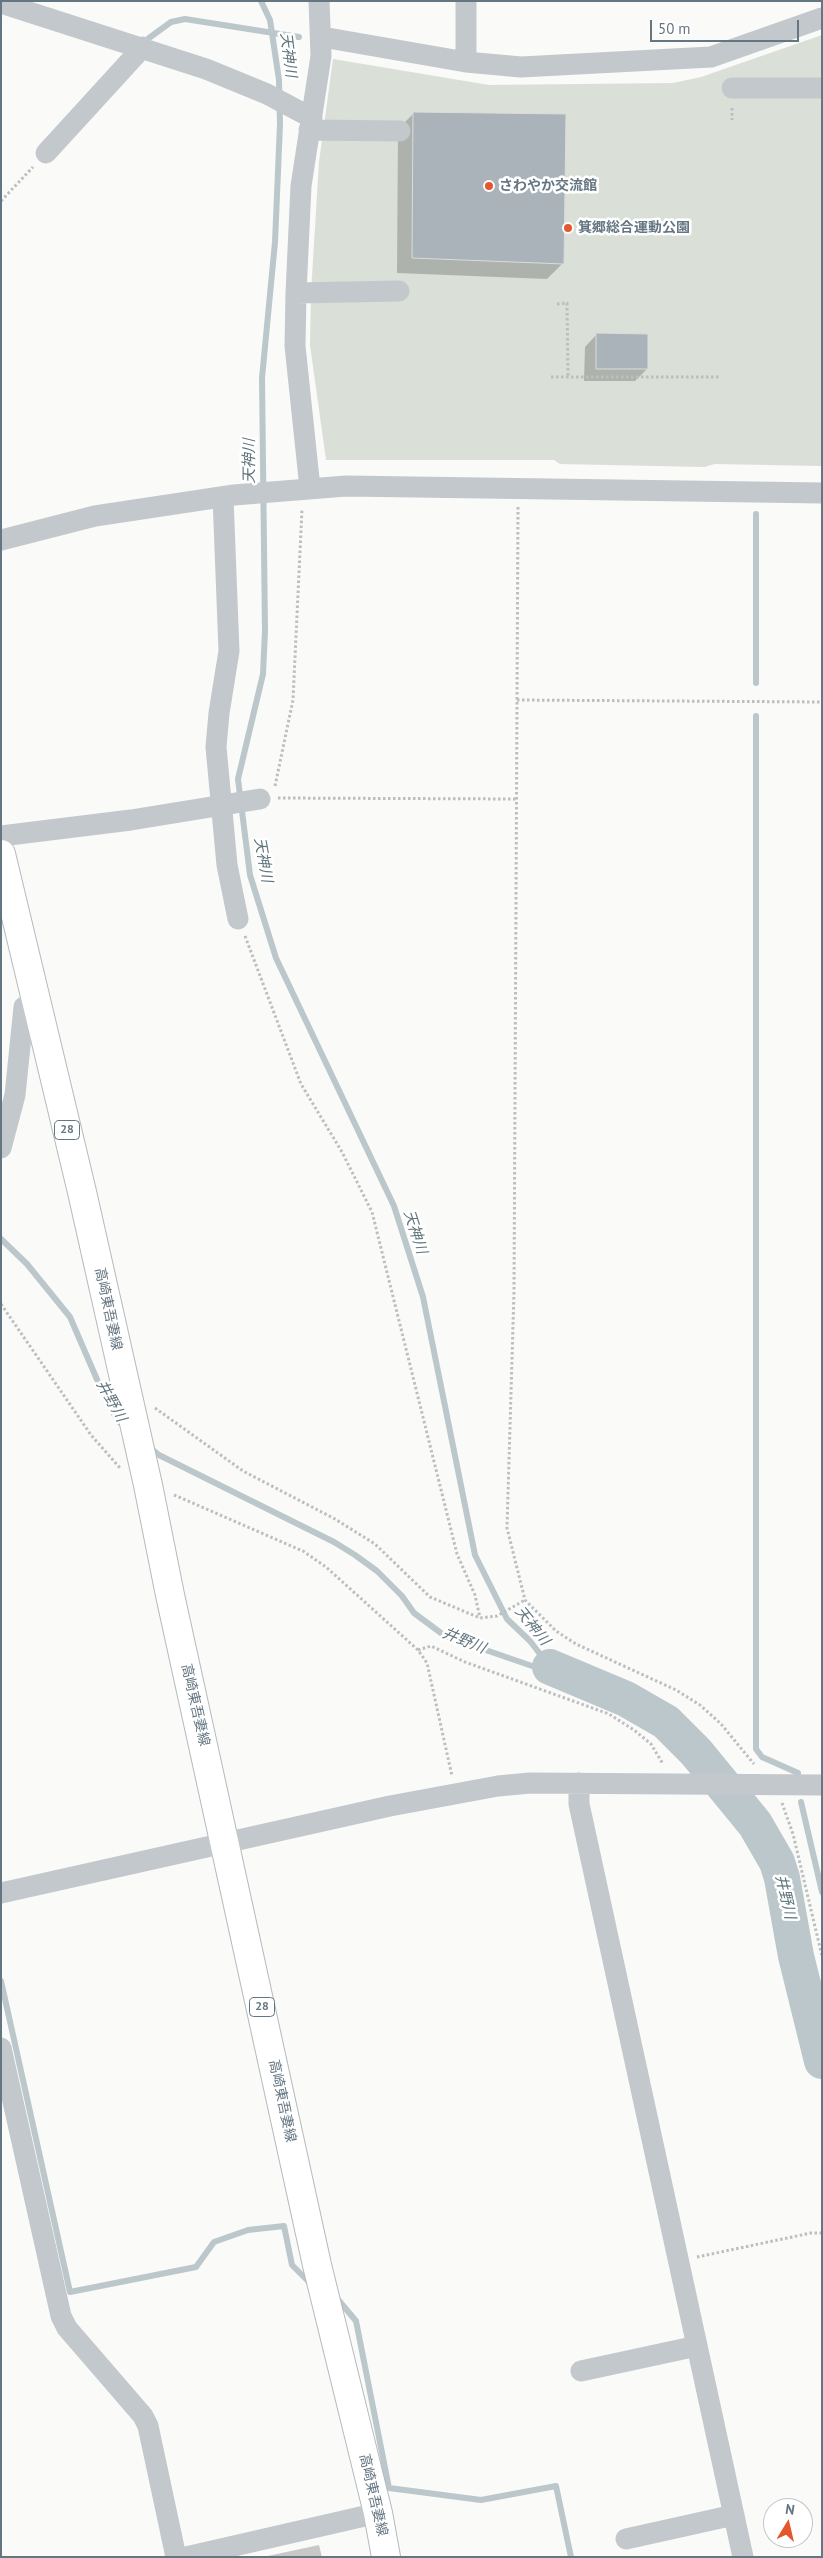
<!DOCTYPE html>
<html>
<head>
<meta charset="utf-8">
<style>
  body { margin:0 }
  #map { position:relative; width:823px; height:2558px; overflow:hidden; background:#fafaf8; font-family:"PT Sans",sans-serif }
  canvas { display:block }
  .frame { position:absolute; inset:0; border:2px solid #657683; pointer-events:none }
  .north { position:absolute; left:763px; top:2498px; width:50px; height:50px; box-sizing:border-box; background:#fff; border:1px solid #c1c8cd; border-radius:50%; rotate:9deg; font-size:14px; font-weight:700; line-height:20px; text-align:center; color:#657683 }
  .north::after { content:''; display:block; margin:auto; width:18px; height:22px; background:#e4572e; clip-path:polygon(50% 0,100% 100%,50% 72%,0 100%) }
  .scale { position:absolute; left:650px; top:20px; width:149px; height:22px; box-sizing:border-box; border:2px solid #657683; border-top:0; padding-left:6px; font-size:15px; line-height:18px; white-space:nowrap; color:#657683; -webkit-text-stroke:4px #fff; paint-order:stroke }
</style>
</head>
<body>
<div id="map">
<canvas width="823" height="2558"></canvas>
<div class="frame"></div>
<div class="north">N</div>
<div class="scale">50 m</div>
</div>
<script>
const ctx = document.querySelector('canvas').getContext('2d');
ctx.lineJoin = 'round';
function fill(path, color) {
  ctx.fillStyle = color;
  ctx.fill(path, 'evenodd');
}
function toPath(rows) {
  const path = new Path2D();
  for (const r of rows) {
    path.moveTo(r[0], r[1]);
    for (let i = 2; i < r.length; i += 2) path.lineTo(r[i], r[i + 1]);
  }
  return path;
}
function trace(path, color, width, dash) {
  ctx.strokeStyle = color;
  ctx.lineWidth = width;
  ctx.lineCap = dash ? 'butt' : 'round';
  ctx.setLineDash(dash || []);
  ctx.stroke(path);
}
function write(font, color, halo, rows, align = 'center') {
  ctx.font = font + ' "PT Sans","Noto Sans JP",sans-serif';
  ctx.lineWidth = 5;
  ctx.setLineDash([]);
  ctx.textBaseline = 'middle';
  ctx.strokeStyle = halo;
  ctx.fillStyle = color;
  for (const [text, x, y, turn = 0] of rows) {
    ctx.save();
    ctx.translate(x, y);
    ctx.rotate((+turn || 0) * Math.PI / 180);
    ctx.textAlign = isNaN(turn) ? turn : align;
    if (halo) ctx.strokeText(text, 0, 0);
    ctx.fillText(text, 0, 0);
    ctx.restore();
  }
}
fill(toPath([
  [822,35,822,466,715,464,704,467,560,464,554,460,326,460,310,345,311,293,319,162,333,59,489,85,673,83,701,77]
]), '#dadfd7');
fill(toPath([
  [414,113,563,263,547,279,397,273,398,129],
  [597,334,647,369,635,381,584,381,585,347],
  [319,2545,322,2557,263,2557]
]), '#0003');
trace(toPath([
  [261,1,270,20,279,80,280,124,275,242,262,378,265,631,263,674,238,779,250,875,276,958,394,1206,423,1297,475,1555,507,1619,530,1641,550,1667],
  [149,38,171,22,185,19,299,37],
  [756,683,756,514],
  [756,716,756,1749,762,1757,798,1773],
  [1,1239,27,1264,70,1317,105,1398,118,1421,125,1427],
  [148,1446,159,1455,334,1542,355,1555,377,1571,402,1596,414,1613,445,1636,535,1667,550,1667],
  [801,1802,822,1892],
  [1,1981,70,2292,196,2267,214,2242,248,2230,284,2226,292,2265,308,2281],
  [335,2296,356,2321,389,2488,481,2500,556,2486,571,2557]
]), '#bbc7cb', 6);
trace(toPath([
  [550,1667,626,1699,666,1722,696,1752,755,1824,777,1862,782,1878,796,1956,822,2061]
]), '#bbc7cb', 36);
const building = toPath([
  [413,112,566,114,564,264,412,258,413,112],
  [596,333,648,334,648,369,596,369,596,333]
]);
fill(building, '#aab3b9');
trace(building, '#dcdcda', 1);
const major = toPath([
  [1,854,82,1192,148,1485,170,1595,317,2265,378,2513,386,2557]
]);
trace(major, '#b5babe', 30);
trace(toPath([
  [732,108,732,120],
  [1,201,33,167],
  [557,304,567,303,568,377],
  [551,377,719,377],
  [518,507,514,1291,507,1528,525,1600,556,1631,576,1644,676,1690,700,1705,721,1724,754,1764],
  [517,700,822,702],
  [275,786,293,700,302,509],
  [278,798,516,799],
  [245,936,301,1084,342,1152,372,1212,457,1554,475,1595,480,1618],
  [1,1304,91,1435,120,1468],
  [155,1408,243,1471,335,1519,375,1544,430,1597,480,1618,497,1616,525,1600],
  [174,1495,303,1551,326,1567,418,1650,427,1663,452,1776],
  [418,1650,431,1646,465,1662,609,1714,634,1730,651,1744,663,1764],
  [782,1803,793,1834,822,1956],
  [697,2257,811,2233,822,2233]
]), '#bbbfc2', 3, [2.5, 2.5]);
trace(toPath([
  [1,3,206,69,267,94,312,118],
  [322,37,466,62,521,67,711,57,822,18],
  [466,62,466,1],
  [732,88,822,88],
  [309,130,400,131],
  [46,153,143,47],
  [296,293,399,291],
  [310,488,295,346,296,293,301,186,321,56,319,1],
  [223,497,229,651,219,713,216,747,227,865,238,919],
  [1,540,95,516,234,495,346,486,822,493],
  [1,836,131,820,260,799],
  [1,1148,15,1095,24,1007,37,999],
  [579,1783,579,1804,743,2557],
  [1,1893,390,1806,498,1786,530,1783,822,1785],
  [1,2048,61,2316,67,2328,143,2416,148,2426,176,2557],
  [581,2371,697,2346],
  [626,2539,734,2515],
  [186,2557,378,2513]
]), '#c3c8cc', 21);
trace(major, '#fff', 28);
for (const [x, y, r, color] of [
  [489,186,5,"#e4572e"],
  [568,228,5,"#e4572e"]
]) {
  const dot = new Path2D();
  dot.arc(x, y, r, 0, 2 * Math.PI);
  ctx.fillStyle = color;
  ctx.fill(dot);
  trace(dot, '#fff', 2);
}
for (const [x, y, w] of [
  [67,1130,25],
  [262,2007,25]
]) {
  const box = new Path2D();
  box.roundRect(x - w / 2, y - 9.5, w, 19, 4);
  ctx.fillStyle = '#fff';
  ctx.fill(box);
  trace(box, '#657683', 1);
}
write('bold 12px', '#657683', null, [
  ["28",67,1130],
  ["28",262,2007]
]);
write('bold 14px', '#657683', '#fff', [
  ["さわやか交流館",499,186],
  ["箕郷総合運動公園",578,228]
], 'left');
write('14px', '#657683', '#fff', [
  ["高崎東吾妻線",108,1309,78],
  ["高崎東吾妻線",195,1705,77],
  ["高崎東吾妻線",282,2101,78],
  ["高崎東吾妻線",373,2495,77]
]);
write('italic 15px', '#60757c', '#fff', [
  ["天神川",288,55,83],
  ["天神川",250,461,-90],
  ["天神川",263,860,80],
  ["天神川",415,1232,72],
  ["井野川",111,1401,61],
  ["天神川",532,1626,51],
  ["井野川",464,1641,22],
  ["井野川",785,1897,77]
]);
</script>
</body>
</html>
